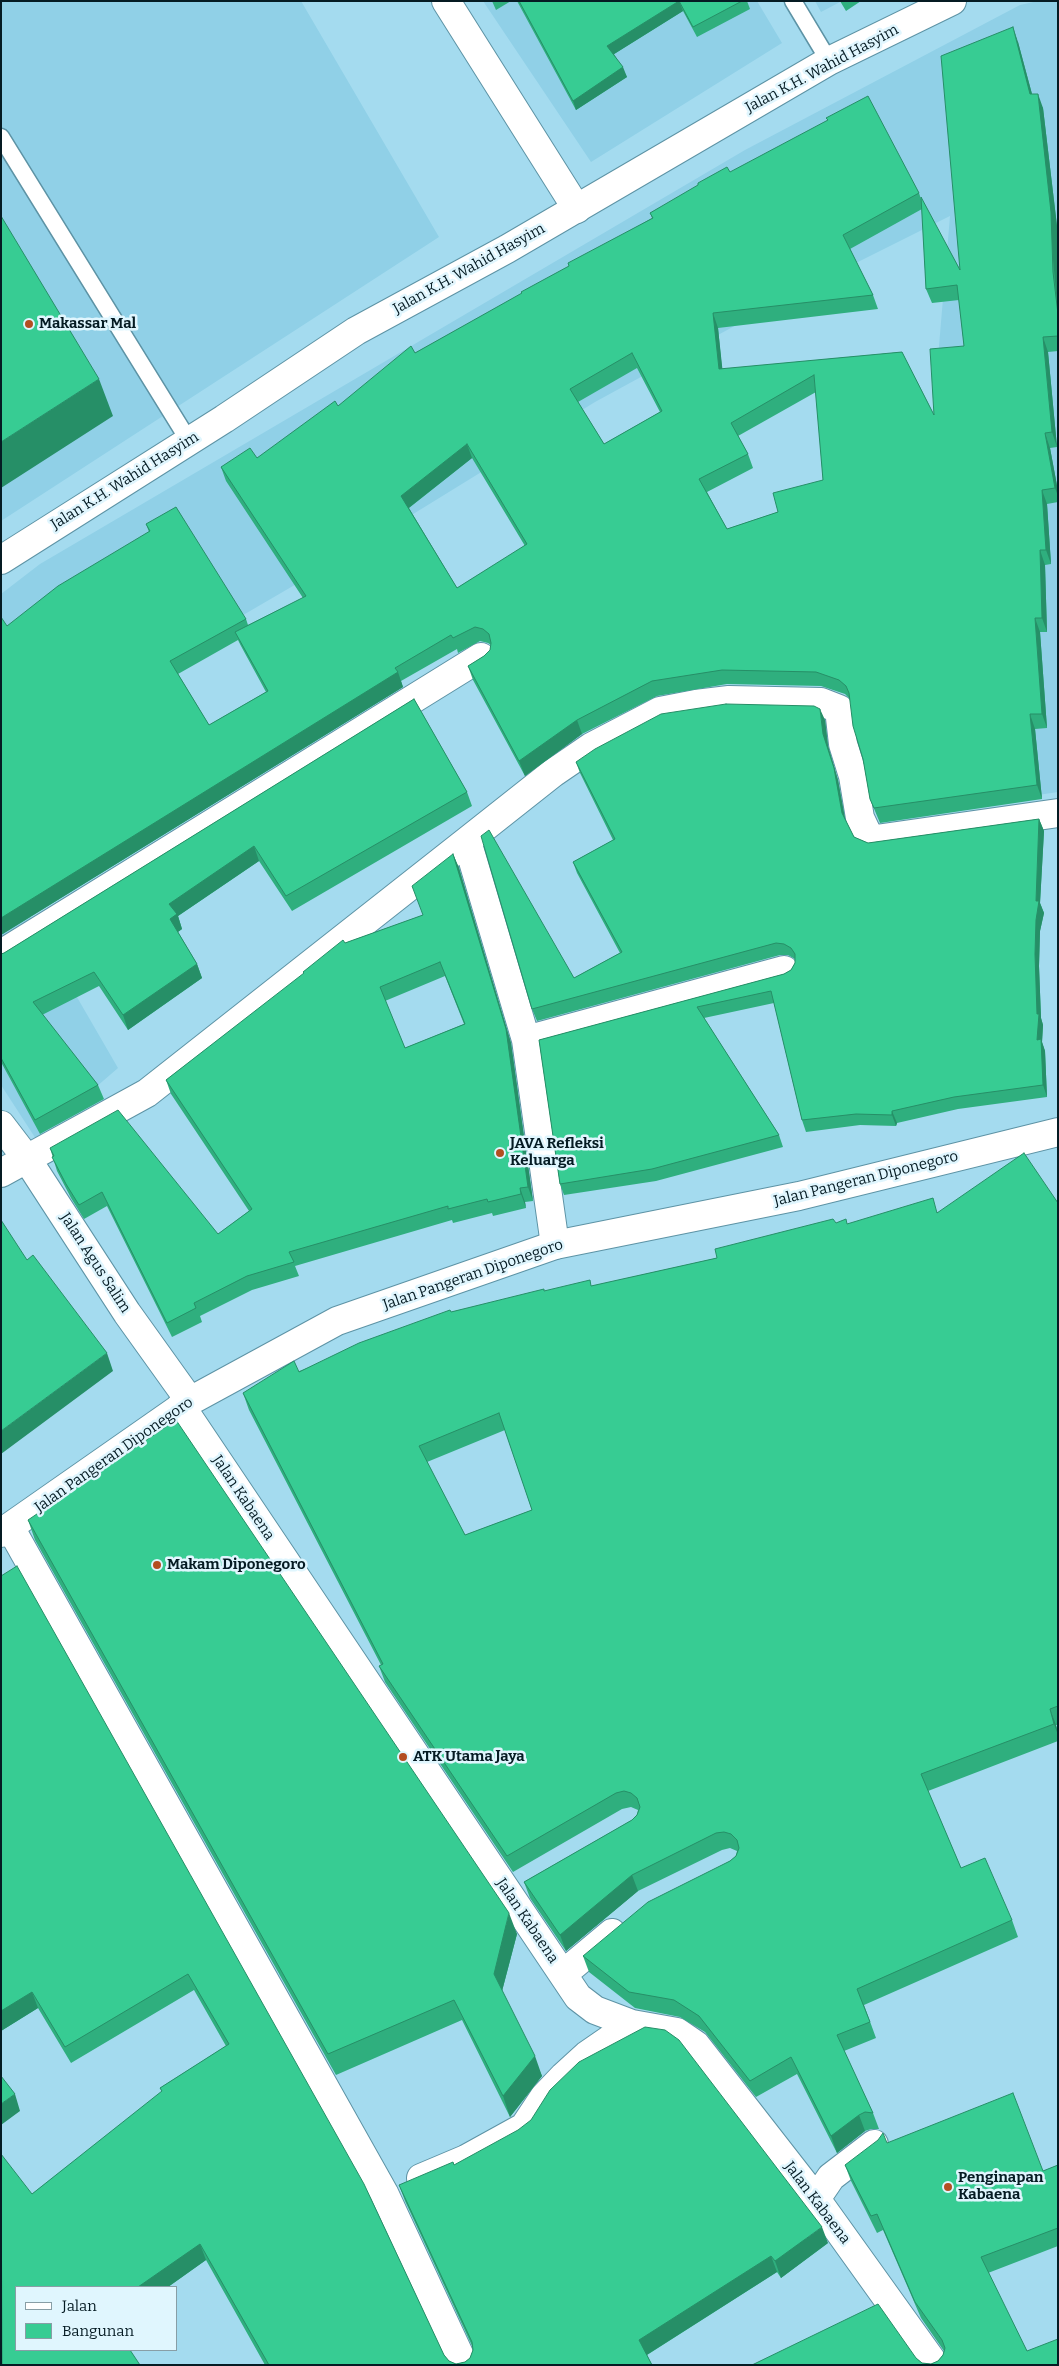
<!DOCTYPE html>
<html>
<head>
<meta charset="utf-8">
<style>
  body { margin:0 }
  #map { position:relative; width:1059px; height:2366px; overflow:hidden; background:#a4dbef; font-family:Bitter,serif }
  canvas { display:block }
  .frame { position:absolute; inset:0; border:2px solid #051b23; pointer-events:none }
  .legend { position:absolute; left:15px; top:2286px; width:162px; height:65px; box-sizing:border-box; background:#e0f6fe; border:1px solid #889ea6; margin:0; padding:6px 9px; list-style:none; font-size:15px; color:#051b23 }
  .legend li { display:flex; align-items:center; gap:10px; height:25px }
  .legend b { width:25px; border:1px solid #889ea6 }
</style>
</head>
<body>
<div id="map">
<canvas width="1059" height="2366"></canvas>
<div class="frame"></div>
<ul class="legend">
<li><b style="height:6px;background:#fff"></b>Jalan</li>
<li><b style="height:14px;background:#37cc93"></b>Bangunan</li>
</ul>
</div>
<script>
const ctx = document.querySelector('canvas').getContext('2d');
ctx.lineJoin = 'round';
function fill(path, color) {
  ctx.fillStyle = color;
  ctx.fill(path, 'evenodd');
}
function toPath(rows) {
  const path = new Path2D();
  for (const r of rows) {
    path.moveTo(r[0], r[1]);
    for (let i = 2; i < r.length; i += 2) path.lineTo(r[i], r[i + 1]);
  }
  return path;
}
function trace(path, color, width, dash) {
  ctx.strokeStyle = color;
  ctx.lineWidth = width;
  ctx.lineCap = dash ? 'butt' : 'round';
  ctx.setLineDash(dash || []);
  ctx.stroke(path);
}
function write(font, color, halo, rows, align = 'center') {
  ctx.font = font + ' Bitter,serif';
  ctx.lineWidth = 5;
  ctx.setLineDash([]);
  ctx.textBaseline = 'middle';
  ctx.strokeStyle = halo;
  ctx.fillStyle = color;
  for (const [text, x, y, turn = 0] of rows) {
    ctx.save();
    ctx.translate(x, y);
    ctx.rotate((+turn || 0) * Math.PI / 180);
    ctx.textAlign = isNaN(turn) ? turn : align;
    if (halo) ctx.strokeText(text, 0, 0);
    ctx.fillText(text, 0, 0);
    ctx.restore();
  }
}
fill(toPath([
  [1,1,301,1,439,237,1,521],
  [483,1,757,1,782,43,591,162],
  [815,1,842,1,821,12],
  [1038,1,1057,1,1058,15,1058,792,883,818,973,693,935,393,950,216,784,299,595,402,358,548,113,691,1,764,1,594,40,564,745,150,1020,5],
  [1,866,118,1068,36,1139,1,1085]
]), '#90d0e7');
const lane = toPath([
  [793,1,829,61],
  [1,137,189,441]
]);
const street = toPath([
  [1,560,224,419,356,331,507,249,829,61,952,1],
  [1,954,481,657],
  [526,1040,784,970],
  [1,1125,27,1159,127,1313,190,1401],
  [1,1173,147,1093,467,841],
  [555,1245,526,1040,467,841,553,773,591,747,660,711,696,704,729,700,821,702,839,709,843,744,853,776,860,818,869,837,876,839,1058,813],
  [181,1406,578,1997,595,2010,632,2024,677,2032,696,2045,816,2199,935,2365],
  [10,1527,384,2193,464,2365],
  [563,1974,612,1933],
  [421,2178,466,2159,524,2127,544,2097,564,2076,587,2055,632,2024],
  [816,2199,831,2177,874,2144]
]);
const secondary = toPath([
  [446,1,577,209],
  [1,1533,190,1401,337,1321,555,1245,799,1196,1058,1132]
]);
trace(lane, '#5d93a5', 19);
trace(street, '#5d93a5', 30);
trace(secondary, '#5d93a5', 30);
trace(lane, '#fff', 16);
trace(street, '#fff', 28);
trace(secondary, '#fff', 28);
fill(toPath([
  [492,1,511,1,496,10],
  [517,1,747,1,750,9,697,37,683,11,614,54,627,77,576,110],
  [840,1,861,1,846,11],
  [1018,42,1032,94,1043,108,1057,226,1058,261,1058,351,1048,352,1057,447,1050,448,1058,491,1058,502,1047,504,1051,564,1045,565,1047,632,1040,632,1047,728,1035,729,1042,799,880,823,870,799,863,759,850,699,845,694,821,686,727,684,657,696,582,734,525,776,473,680,468,666,484,656,490,650,491,645,488,643,480,641,458,653,457,649,401,681,403,687,1,935,7,626,149,532,146,524,246,619,248,625,303,598,226,481,221,467,257,458,338,406,415,353,522,294,652,218,650,213,730,172,919,193,921,199,960,270],
  [922,209,926,289,932,303,959,300,964,346,934,415,902,352,722,369,718,328,878,309,873,295,850,249],
  [637,368,660,412,604,444,578,402],
  [816,392,823,480,778,512,727,529,707,492,753,468,748,454,738,436],
  [472,458,525,546,457,588,409,508],
  [238,640,241,646,266,692,209,725,178,674],
  [414,699,467,792,472,806,292,911,259,861,178,916,182,929,178,932,197,964,202,978,128,1030,99,986,42,1015,98,1085,104,1099,40,1134,1,1062,1,954,4,953],
  [825,720,828,746,838,780,845,819,854,837,868,843,1039,819,1044,831,1040,903,1044,913,1040,931,1039,966,1041,1018,1043,1025,1042,1042,1045,1051,1047,1097,958,1109,897,1123,896,1126,860,1125,806,1132,802,1120,774,1003,704,1018,779,1135,783,1147,656,1181,564,1195,560,1184,539,1040,784,974,791,970,795,963,795,959,788,955,780,955,537,1021,532,1009,574,978,620,953,577,873,573,862,613,840,580,773,576,762],
  [453,854,459,868,511,1043,533,1201,525,1202,526,1208,493,1216,492,1213,453,1223,452,1220,295,1266,299,1276,252,1290,200,1316,202,1322,172,1337,107,1206,84,1219,71,1198,57,1171,50,1148,218,1234,249,1211,171,1094,166,1080,304,974,303,972,345,943,423,915],
  [445,976,464,1024,405,1048,385,1001],
  [1058,1203,1058,1725,1056,1725,1058,1731,1058,1741,928,1791,961,1868,1012,1920,1018,1937,864,2005,876,2038,844,2051,873,2113,879,2129,871,2129,865,2131,837,2153,797,2074,756,2097,705,2032,680,2017,635,2008,589,1972,583,1956,730,1861,736,1856,737,1851,730,1848,722,1850,638,1891,566,1951,530,1898,524,1882,632,1820,637,1815,638,1810,631,1807,622,1809,513,1872,385,1682,379,1666,381,1665,249,1410,243,1393,451,1312,544,1291,592,1286,717,1258,836,1223,847,1224,938,1212],
  [505,1430,532,1510,465,1535,427,1462],
  [28,1520,517,1934,502,1991,542,2076,510,2117,462,2020,336,2075,35,1540],
  [1,1576,444,2355,449,2361,456,2364,465,2362,470,2358,473,2350,473,2348,405,2201,399,2185,454,2165,828,2243,781,2278,777,2272,647,2355,652,2365,265,2365,206,2260,168,2287,16,2287,1,2365,32,2194,162,2092,160,2088,226,2046,194,1990,71,2063,38,2008,1,2031],
  [887,2143,1043,2171,1058,2165,1058,2246,988,2273,1027,2351,1058,2365,752,2365,916,2358,922,2363,931,2364,938,2361,943,2355,944,2351,921,2318,883,2230,877,2233,851,2181,845,2165]
]), '#2faf7e');
fill(toPath([
  [679,1,683,11,611,56,607,46],
  [1013,27,1018,42,1036,109,1030,94],
  [623,67,627,77,576,110,573,101],
  [1038,94,1043,108,1057,226,1058,261,1058,314],
  [713,313,718,328,724,384,719,369],
  [1043,337,1048,352,1057,447,1052,432],
  [99,379,113,416,1,488,1,442],
  [1045,433,1050,448,1058,491,1058,496,1055,488],
  [467,444,472,458,406,510,401,496],
  [1042,490,1047,504,1051,564,1046,550],
  [1040,550,1045,565,1047,632,1042,618],
  [1035,618,1040,632,1047,728,1042,714],
  [398,672,403,687,1,935,1,918],
  [820,709,825,720,828,746,838,780,846,824,842,813,823,734],
  [1030,714,1035,729,1042,799,1037,785],
  [577,720,582,734,525,776,519,761],
  [1039,819,1044,831,1040,903,1044,913,1040,931,1039,966,1041,1018,1043,1025,1042,1042,1045,1051,1047,1097,1043,1085,1037,1040,1037,1014,1035,954,1036,901],
  [254,846,259,861,178,916,182,929,175,934,170,919,169,904],
  [453,854,459,868,511,1043,533,1201,528,1187],
  [197,964,202,978,128,1030,123,1015],
  [892,1111,897,1123,896,1126,892,1115],
  [520,1188,525,1202,526,1208,521,1194],
  [107,1353,113,1371,1,1454,1,1431],
  [1050,1709,1056,1725,1058,1735,1054,1724],
  [632,1875,638,1891,566,1951,560,1935],
  [509,1913,517,1934,501,1995,494,1974],
  [32,1992,38,2008,1,2031,1,2011],
  [535,2056,542,2076,510,2117,503,2096],
  [15,2094,20,2111,1,2125,1,2104],
  [859,2115,865,2131,837,2153,831,2136],
  [822,2227,828,2243,781,2278,775,2261],
  [200,2244,206,2260,168,2287,138,2287],
  [771,2256,777,2272,645,2356,639,2340]
]), '#268f67');
const building = toPath([
  [519,1,742,1,693,27,679,1,607,46,623,67,573,101,519,1],
  [1013,27,1030,94,1038,94,1051,212,1053,272,1058,314,1058,336,1043,337,1052,432,1045,433,1055,488,1042,490,1046,550,1040,550,1042,618,1035,618,1042,714,1030,714,1037,785,874,808,870,799,863,759,853,726,849,693,846,686,839,680,816,672,722,670,652,681,577,720,519,761,468,666,484,656,490,650,491,643,489,634,483,629,475,627,453,638,451,635,395,668,398,672,1,918,1,617,7,626,58,586,150,531,146,524,176,507,246,619,170,661,209,725,268,691,235,632,306,596,221,467,250,448,257,458,335,401,338,406,411,346,415,353,522,293,521,292,569,266,568,263,653,218,650,213,698,185,698,183,727,167,730,172,828,120,826,118,868,96,919,193,843,235,873,295,713,313,719,369,902,352,934,415,930,349,964,346,957,285,926,289,921,197,960,270,941,56,1013,27],
  [632,353,662,411,604,444,570,389,632,353],
  [814,375,823,480,773,493,778,512,727,529,699,479,748,454,731,423,814,375],
  [467,444,527,544,457,588,401,496,467,444],
  [1,216,99,379,1,442,1,216],
  [414,699,467,792,286,896,254,846,169,904,177,914,170,919,197,964,123,1015,94,972,33,1002,98,1085,35,1120,1,1058,1,954,4,953,414,699],
  [726,704,814,706,820,709,823,734,834,768,842,813,854,837,868,843,1039,819,1036,901,1039,901,1036,920,1035,954,1037,1014,1039,1014,1037,1040,1041,1039,1043,1085,954,1097,892,1111,892,1115,856,1114,802,1120,771,991,697,1007,779,1135,652,1169,560,1184,539,1040,784,974,791,970,795,963,795,954,791,948,784,944,776,943,532,1009,481,836,489,830,574,978,622,952,573,862,615,839,576,762,595,749,661,714,726,704],
  [453,854,506,1029,528,1187,520,1188,521,1194,488,1202,487,1199,448,1209,448,1206,289,1252,294,1262,247,1276,194,1303,196,1308,167,1323,102,1192,79,1205,66,1184,52,1157,54,1156,50,1148,118,1110,218,1234,252,1209,166,1080,304,973,303,972,343,940,345,943,423,915,412,886,453,854],
  [440,962,465,1024,405,1048,380,987,440,962],
  [1024,1153,1058,1203,1058,1706,1050,1709,1054,1724,921,1774,961,1868,985,1858,1012,1920,857,1989,870,2022,837,2035,873,2113,865,2112,859,2115,831,2136,791,2057,750,2081,699,2016,674,2000,629,1992,583,1956,648,1902,730,1861,736,1856,739,1848,737,1840,731,1834,724,1832,716,1833,632,1875,560,1935,524,1882,632,1820,637,1815,640,1807,637,1798,631,1793,624,1791,616,1793,507,1856,379,1666,383,1664,243,1393,294,1361,299,1372,359,1343,450,1310,451,1312,544,1289,544,1291,590,1280,591,1286,717,1258,715,1249,833,1219,836,1223,846,1219,847,1224,933,1198,937,1213,1024,1153],
  [499,1413,532,1510,465,1535,419,1446,499,1413],
  [1,1220,27,1260,33,1255,107,1353,1,1431,1,1220],
  [176,1420,509,1913,494,1974,535,2056,503,2096,454,2000,328,2054,28,1520,176,1420],
  [17,1566,364,2184,444,2355,449,2361,456,2364,465,2362,470,2358,473,2350,472,2342,399,2185,453,2162,454,2165,518,2130,531,2120,550,2090,579,2062,645,2027,665,2030,679,2040,822,2227,775,2261,771,2256,639,2340,652,2365,269,2365,200,2244,138,2287,16,2287,16,2350,130,2350,140,2365,2,2365,1,2154,32,2194,162,2091,160,2088,229,2044,188,1974,65,2047,32,1992,1,2011,1,1576,17,1566],
  [1,2076,15,2094,1,2104,1,2076],
  [1013,2093,1043,2171,1058,2165,1058,2228,981,2257,1027,2351,1058,2339,1058,2365,752,2365,878,2304,916,2358,922,2363,931,2364,938,2361,943,2355,945,2348,942,2340,915,2302,877,2214,871,2216,845,2165,878,2140,883,2133,887,2143,1013,2093]
]);
fill(building, '#37cc93');
trace(building, '#268f67', 1);
for (const [x, y, r, color] of [
  [29,324,5,"#b44e21"],
  [500,1153,5,"#b44e21"],
  [157,1565,5,"#b44e21"],
  [403,1757,5,"#b44e21"],
  [948,2187,5,"#b44e21"]
]) {
  const dot = new Path2D();
  dot.arc(x, y, r, 0, 2 * Math.PI);
  ctx.fillStyle = color;
  ctx.fill(dot);
  trace(dot, '#e0f6fe', 2);
}
write('15px', '#051b23', '#e0f6fe', [
  ["Jalan K.H. Wahid Hasyim",822,69,-28],
  ["Jalan K.H. Wahid Hasyim",469,269,-29],
  ["Jalan K.H. Wahid Hasyim",125,481,-32],
  ["Jalan Pangeran Diponegoro",866,1179,-14],
  ["Jalan Agus Salim",95,1263,57],
  ["Jalan Pangeran Diponegoro",473,1275,-19],
  ["Jalan Pangeran Diponegoro",114,1455,-35],
  ["Jalan Kabaena",243,1498,56],
  ["Jalan Kabaena",527,1921,56],
  ["Jalan Kabaena",817,2203,53]
]);
write('bold 15px', '#051b23', '#e0f6fe', [
  ["Makassar Mal",39,324],
  ["JAVA Refleksi",510,1144],
  ["Keluarga",510,1161],
  ["Makam Diponegoro",167,1565],
  ["ATK Utama Jaya",413,1757],
  ["Penginapan",958,2178],
  ["Kabaena",958,2195]
], 'left');
</script>
</body>
</html>
